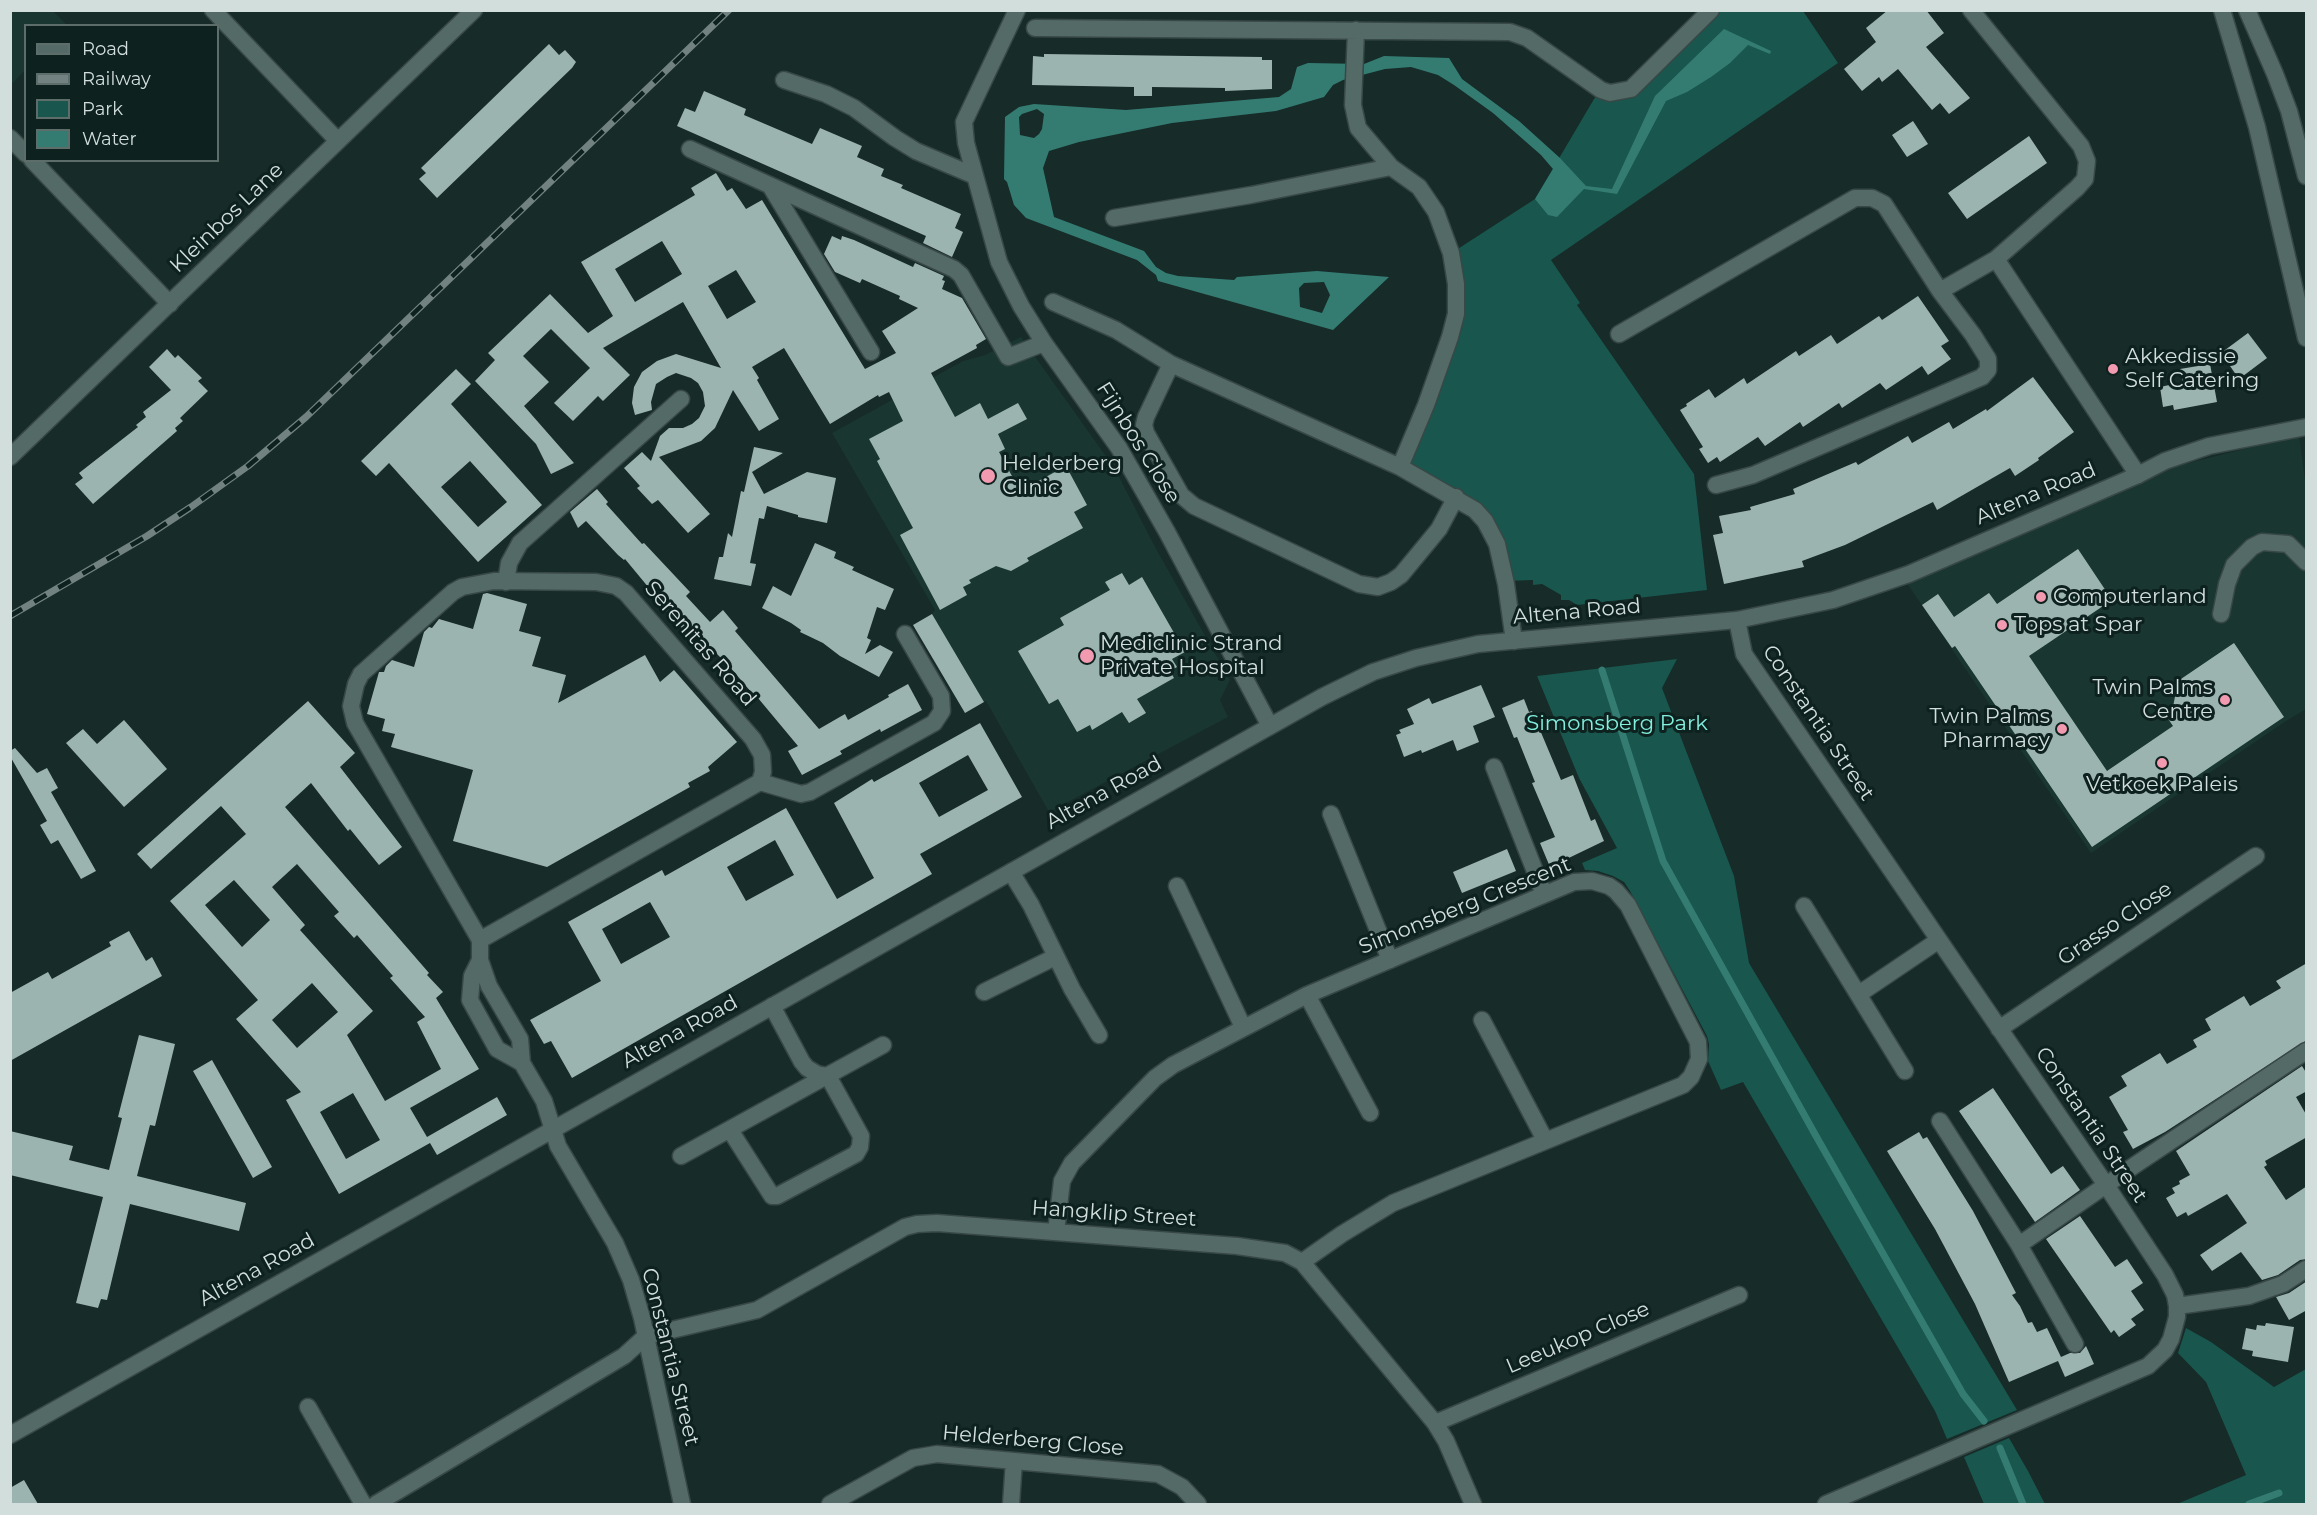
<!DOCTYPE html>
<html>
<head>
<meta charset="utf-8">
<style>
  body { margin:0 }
  #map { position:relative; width:2317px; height:1515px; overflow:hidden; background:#172b28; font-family:Montserrat,sans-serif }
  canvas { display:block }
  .frame { position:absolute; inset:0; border:12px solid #d2dedc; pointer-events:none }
  .legend { position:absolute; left:24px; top:24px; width:195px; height:138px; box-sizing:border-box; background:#0d211e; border:2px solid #5c6d6a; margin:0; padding:8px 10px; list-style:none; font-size:18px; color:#d2dedc }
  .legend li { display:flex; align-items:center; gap:12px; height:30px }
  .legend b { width:30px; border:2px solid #5c6d6a }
</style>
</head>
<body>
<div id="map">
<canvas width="2317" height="1515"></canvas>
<div class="frame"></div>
<ul class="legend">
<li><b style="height:8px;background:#546a66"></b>Road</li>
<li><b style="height:8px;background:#728280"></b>Railway</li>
<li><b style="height:16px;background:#18564e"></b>Park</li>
<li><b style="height:16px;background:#347c72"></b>Water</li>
</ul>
</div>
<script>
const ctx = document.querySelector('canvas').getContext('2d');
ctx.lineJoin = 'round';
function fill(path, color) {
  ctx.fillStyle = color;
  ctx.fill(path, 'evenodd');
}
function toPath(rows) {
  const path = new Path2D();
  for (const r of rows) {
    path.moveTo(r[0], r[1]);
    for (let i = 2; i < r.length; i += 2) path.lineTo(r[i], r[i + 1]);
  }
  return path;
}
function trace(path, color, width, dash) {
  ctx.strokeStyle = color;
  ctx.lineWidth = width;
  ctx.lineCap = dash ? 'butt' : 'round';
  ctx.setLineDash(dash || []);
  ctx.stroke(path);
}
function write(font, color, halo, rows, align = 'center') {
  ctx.font = font + ' Montserrat,sans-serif';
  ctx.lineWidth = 6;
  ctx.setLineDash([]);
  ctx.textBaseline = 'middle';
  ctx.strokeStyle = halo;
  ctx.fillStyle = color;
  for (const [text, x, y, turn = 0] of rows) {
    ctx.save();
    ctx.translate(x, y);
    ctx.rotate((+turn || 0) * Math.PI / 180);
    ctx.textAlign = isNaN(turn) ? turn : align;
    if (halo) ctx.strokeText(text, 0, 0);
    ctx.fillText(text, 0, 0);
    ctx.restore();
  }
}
fill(toPath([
  [11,10,53,11,67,25,26,26,25,70,11,85],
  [1021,337,1115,469,1155,547,1230,680,1220,700,1228,717,1049,812,986,701,984,702,932,614,935,610,832,433,963,361,985,355],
  [2299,435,2306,488,2306,709,2286,721,2091,853,1904,579,2138,476]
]), '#193631');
fill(toPath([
  [1712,11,1803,11,1838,63,1551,260,1580,303,1577,305,1694,474,1707,590,1577,605,1569,600,1561,600,1561,595,1542,584,1533,585,1533,580,1507,581,1486,520,1404,464,1451,337,1453,252,1535,199,1594,99,1601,91,1621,93],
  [1677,659,1662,688,1734,876,1749,963,2017,1410,1947,1439,1935,1411,1743,1082,1721,1090,1708,1061,1709,1044,1707,1036,1630,891,1624,882,1613,876,1598,871,1585,870,1582,863,1617,848,1579,778,1537,676],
  [2186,1328,2211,1342,2274,1387,2306,1369,2306,1504,2177,1504,2246,1475,2206,1382,2178,1353],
  [2009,1438,2028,1471,2045,1504,1984,1504,1964,1457]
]), '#18564e');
fill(toPath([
  [1724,29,1771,51,1770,54,1748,45,1730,63,1711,77,1687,92,1666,101,1617,194,1584,189,1557,217,1548,215,1535,199,1553,169,1541,155,1493,113,1454,85,1438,75,1411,67,1385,69,1343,80,1333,85,1324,97,1276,111,1172,123,1079,142,1049,151,1043,168,1054,217,1144,251,1156,267,1166,273,1178,276,1234,280,1237,277,1317,271,1389,277,1333,330,1158,281,1156,275,1137,260,1026,218,1014,205,1007,182,1004,179,1005,117,1019,107,1034,104,1126,110,1279,97,1291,89,1297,67,1308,63,1364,64,1384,56,1449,58,1462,79,1519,121,1560,158,1586,186,1612,189,1655,96],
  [1037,109,1044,114,1042,129,1039,134,1034,138,1020,135,1019,117,1022,114],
  [1324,282,1330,295,1322,313,1300,307,1299,288,1304,283]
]), '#347c72');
trace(toPath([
  [1602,670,1663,861,1816,1136,1963,1394,1984,1421],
  [2000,1448,2023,1504],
  [2249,1504,2279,1493]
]), '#347c72', 7);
fill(toPath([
  [1888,10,1926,10,1944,33,1926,47,1970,98,1949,114,1940,103,1932,110,1898,69,1882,82,1879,77,1862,91,1844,69,1876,42,1866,28],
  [549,44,559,55,565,50,576,62,572,68,437,198,419,179,426,173,421,168],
  [1044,54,1262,57,1262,60,1272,60,1272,89,1225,91,1225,88,1152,87,1152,96,1134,96,1134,87,1032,85,1033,56,1044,57],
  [704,91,746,109,744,115,812,144,820,128,862,146,857,157,884,169,881,176,903,185,901,188,961,214,955,228,963,232,952,257,923,243,926,236,677,126,685,108,695,112],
  [1913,121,1928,144,1907,157,1892,135],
  [2029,136,2047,163,1967,219,1948,193],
  [716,173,727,191,732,188,746,209,762,200,865,369,896,353,882,331,918,308,899,299,900,296,862,279,860,283,835,272,824,254,832,236,841,240,842,236,854,240,913,267,915,263,944,276,942,280,945,281,942,289,962,298,986,339,976,345,977,348,931,373,955,417,980,403,988,419,1018,403,1027,419,998,434,1005,449,999,452,1020,491,1066,466,1087,505,1074,512,1083,528,1027,558,1029,561,1011,571,996,566,969,580,971,583,963,587,967,595,940,610,900,535,913,528,877,461,880,459,869,439,903,421,889,392,879,397,878,395,830,424,784,348,752,367,759,378,757,380,779,419,759,431,733,390,715,428,701,441,659,457,710,514,688,533,658,500,652,504,637,488,640,486,624,468,642,452,651,461,660,436,669,428,683,428,692,424,699,418,705,406,703,392,698,383,691,378,676,373,667,377,656,384,651,402,652,410,635,415,632,403,634,387,642,372,657,361,676,354,721,368,683,302,603,348,630,375,603,401,598,396,573,421,554,403,590,368,551,329,523,356,549,382,524,406,574,463,551,474,536,444,475,381,495,360,488,353,550,294,588,333,613,316,581,262,695,195,691,188],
  [662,241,682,274,635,302,615,269],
  [736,270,756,302,727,319,708,286],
  [1918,296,1949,341,1941,346,1951,359,1928,375,1922,366,1886,390,1880,383,1842,408,1839,403,1803,427,1800,422,1765,446,1758,437,1720,462,1717,457,1708,463,1699,449,1703,447,1680,410,1687,406,1686,404,1709,389,1715,398,1744,378,1747,384,1796,351,1799,356,1831,335,1837,344,1879,316,1882,320],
  [2248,333,2267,358,2239,379,2221,353],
  [167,349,175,358,178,355,202,378,198,381,208,391,180,418,183,421,175,428,177,431,93,504,75,484,83,478,79,473,138,427,136,425,146,417,143,412,171,390,149,367],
  [2210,364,2217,402,2174,410,2173,405,2163,407,2160,387,2183,382,2180,369],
  [456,369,471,384,451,404,542,505,478,562,389,463,376,476,361,461],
  [470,461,507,502,478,527,441,487],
  [2033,377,2074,432,2038,458,2039,460,2015,476,2010,468,1937,510,1933,502,1845,545,1802,561,1804,567,1724,584,1713,535,1723,533,1719,516,1751,510,1750,507,1795,494,1793,489,1856,462,1858,465,1908,436,1912,443,1949,422,1953,429,1986,409,1987,411],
  [754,447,783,453,752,472,764,494,807,472,836,478,827,523,798,517,798,515,767,506,764,519,759,518,750,563,756,564,751,586,714,579,719,557,723,557,728,533,732,537,741,491,744,492],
  [597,489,608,502,606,504,642,544,644,543,690,592,686,596,710,622,723,610,738,628,735,631,819,729,845,714,848,720,889,697,888,695,908,684,922,710,881,732,880,729,840,751,842,754,802,775,788,751,798,746,758,698,757,699,729,666,708,645,706,646,689,625,683,629,677,623,658,602,654,594,625,559,624,560,618,555,586,521,578,528,570,512],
  [815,543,836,552,834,558,854,567,852,570,894,589,885,610,877,607,867,638,871,640,865,654,880,645,893,652,879,677,840,656,823,643,800,632,801,630,791,623,762,608,773,586,791,596],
  [2078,549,2112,600,2029,656,2107,771,2173,726,2164,713,2173,707,2178,681,2234,643,2284,717,2092,847,1955,646,1952,648,1922,605,1938,594,1954,617,1989,593,1997,604],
  [1122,573,1129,585,1142,577,1185,652,1172,659,1177,667,1170,671,1174,678,1137,699,1146,713,1129,723,1122,712,1092,730,1090,725,1077,732,1058,699,1049,704,1018,651,1064,625,1060,618,1110,590,1105,582],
  [487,593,527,604,519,631,541,637,532,666,566,675,558,703,645,655,660,682,674,670,737,742,708,767,710,771,688,783,690,787,547,867,453,841,473,770,391,747,395,734,382,731,385,719,367,714,379,672,384,672,386,666,392,660,414,667,424,632,429,627,432,628,439,619,473,629,483,594],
  [932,614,984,702,965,713,913,625],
  [1481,685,1495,717,1473,726,1479,742,1457,751,1453,740,1422,753,1421,750,1404,757,1396,735,1401,733,1399,730,1414,724,1407,709,1429,698,1432,704],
  [1524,699,1529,712,1532,711,1561,780,1573,775,1591,821,1595,819,1604,841,1550,867,1540,843,1555,837,1532,783,1535,782,1517,737,1514,738,1502,708],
  [308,701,355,753,340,767,402,847,379,865,350,829,348,831,311,783,285,807,429,973,427,975,443,992,436,998,479,1069,410,1108,427,1137,497,1097,507,1115,437,1155,430,1143,339,1194,286,1100,301,1092,236,1019,258,1000,170,901,246,834,221,806,151,869,137,854],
  [297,864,339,912,334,916,354,938,357,935,393,976,390,978,425,1017,417,1022,441,1069,385,1101,347,1035,373,1011,300,930,305,925,272,887],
  [234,880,270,920,242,947,205,905],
  [312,983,338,1012,297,1048,272,1020],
  [353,1093,380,1140,346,1159,320,1112],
  [124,720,167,769,124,807,66,743,83,729,97,744],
  [980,723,1022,797,920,854,932,874,572,1078,551,1041,544,1044,530,1020,601,981,568,922,662,870,665,876,786,808,837,899,874,878,834,803,872,779,874,782],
  [968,755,988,790,939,817,919,783],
  [775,840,794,875,746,901,727,867],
  [650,902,670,937,621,964,602,929],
  [15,748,37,773,47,768,58,788,51,792,96,871,81,879,58,840,51,844,40,825,47,821,10,756,10,751],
  [1507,849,1516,871,1462,893,1453,872],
  [129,931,146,961,152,957,162,976,10,1061,10,993,48,972,52,979,111,946,109,942],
  [2307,963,2307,1040,2165,1132,2133,1149,2123,1132,2128,1130,2109,1097,2127,1086,2121,1076,2160,1053,2167,1064,2197,1047,2193,1040,2211,1030,2205,1019,2244,996,2250,1006,2281,988,2276,981],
  [139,1035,175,1044,155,1126,150,1125,137,1176,246,1203,239,1231,130,1204,107,1300,101,1299,98,1308,76,1303,103,1197,10,1175,10,1131,73,1146,69,1160,109,1170,122,1118,118,1117],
  [212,1060,272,1167,253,1178,193,1071],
  [2302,1066,2307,1074,2307,1091,2296,1097,2307,1116,2307,1137,2265,1161,2267,1165,2264,1167,2286,1200,2307,1186,2307,1259,2300,1260,2278,1275,2262,1280,2241,1252,2212,1271,2200,1255,2247,1223,2227,1194,2188,1216,2186,1212,2177,1217,2166,1198,2175,1193,2172,1188,2180,1184,2179,1181,2190,1175,2176,1151],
  [1993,1088,2051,1174,2063,1166,2080,1190,2035,1222,1959,1111],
  [1919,1132,1923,1139,1927,1137,1973,1211,2016,1293,2012,1295,2020,1306,2028,1323,2032,1322,2037,1332,2047,1328,2061,1357,2070,1353,2080,1353,2086,1346,2094,1364,2065,1377,2058,1361,2009,1382,1975,1304,1935,1229,1887,1151],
  [2080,1216,2115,1267,2127,1259,2143,1283,2131,1291,2144,1310,2131,1319,2136,1325,2119,1337,2114,1330,2111,1333,2046,1239],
  [2307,1281,2307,1310,2289,1320,2276,1297,2289,1293],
  [2266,1323,2294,1327,2288,1362,2252,1356,2253,1351,2242,1349,2246,1328,2256,1330,2257,1325,2265,1326],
  [24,1480,38,1504,10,1504,10,1488]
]), '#9cb4b0');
const minor = toPath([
  [213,10,338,141],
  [1017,10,964,122,966,143,999,262,1021,306,1044,343,1119,448,1167,532,1270,726],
  [1971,10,2081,146,2087,161,2085,179,2077,188,1996,259,2138,475],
  [1035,28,1510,32,1527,38,1601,90,1610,93,1631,89,1711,10],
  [1356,30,1353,105,1358,128,1391,167,1419,187,1436,212,1451,253,1456,284,1456,314,1450,337,1426,405,1400,467],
  [784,80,826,94,854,108,895,138,916,151,975,176],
  [10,138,26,154],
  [690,149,954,269,961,275,1008,357,1044,343],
  [32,160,170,304],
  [771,187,871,352],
  [1114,218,1251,195,1391,167],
  [1053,302,1116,330,1171,364,1400,467,1475,510,1485,521,1497,544,1506,584,1514,641],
  [1619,334,1855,198,1872,198,1884,204,1940,291,1996,259],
  [1171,364,1146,417,1144,425,1146,433,1181,495,1194,506,1359,584,1378,587,1391,582,1401,575,1439,529,1456,497],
  [10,457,474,10],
  [1716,485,1753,475,1982,377,1988,370,1988,359,1973,335,1940,291],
  [506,582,509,563,520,543,681,399],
  [1737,620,1744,654,2106,1185,2165,1275,2175,1295,2177,1306,2177,1317,2171,1339,2165,1350,2148,1366,1826,1504],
  [1494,767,1544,894],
  [760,782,801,794,810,792,934,723,942,711,941,696,905,634],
  [1331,814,1390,960],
  [1011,872,1031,905,1072,989,1099,1035],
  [1177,886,1243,1027],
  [1804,906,1905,1071],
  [480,940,355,723,351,706,356,684,361,674,453,592,462,587,494,581,596,582,616,586,626,593,753,739,762,755,763,772,760,782,480,940,480,960,489,986,520,1039,522,1063,544,1101,558,1146,615,1243,631,1280,642,1318,682,1504],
  [480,960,472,976,470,1000,497,1049,522,1063],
  [984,992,1055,957],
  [1859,994,1939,940],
  [1307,995,1370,1113],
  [1482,1020,1545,1140],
  [1999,1029,2256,856],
  [1940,1121,2019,1245,2075,1344],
  [730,1130,772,1196,777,1196,856,1154,860,1147,861,1136,828,1076,817,1074,807,1068,802,1062,772,1006],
  [681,1156,883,1045],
  [1056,1232,1062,1181,1072,1163,1155,1078,1173,1065,1307,995,1574,882,1592,881,1609,886,1616,891,1628,905,1698,1042,1699,1059,1691,1077,1683,1085,1393,1203,1342,1234,1302,1262],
  [2019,1245,2138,1163,2306,1051],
  [2177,1306,2249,1296,2283,1284,2306,1269],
  [308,1407,363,1504],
  [1435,1423,1739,1295],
  [376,1504,624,1356,646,1336,757,1310,905,1227,917,1224,937,1223,1237,1246,1285,1253,1302,1262,1435,1423,1446,1441,1473,1504],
  [830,1504,913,1458,937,1454,1158,1474,1182,1487,1198,1504],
  [1011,1504,1014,1461]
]);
const tertiary = toPath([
  [10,1435,1322,697,1373,672,1416,658,1478,644,1737,620,1833,600,1909,574,2138,475,2165,461,2209,446,2306,427]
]);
const secondary = toPath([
  [2222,10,2257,127,2306,338],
  [2247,10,2275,74,2289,111,2306,176],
  [2221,614,2227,584,2234,565,2252,547,2262,542,2288,544,2306,562]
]);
trace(minor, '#384846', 19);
trace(tertiary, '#384846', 19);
trace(secondary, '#384846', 19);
trace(minor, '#546a66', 16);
trace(tertiary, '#546a66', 16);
trace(secondary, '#546a66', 16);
const rail = toPath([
  [10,616,147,536,191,507,248,466,306,417,729,10]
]);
trace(rail, '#728280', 7);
trace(rail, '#0d211e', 4.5, [14]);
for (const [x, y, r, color] of [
  [2113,369,6,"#f29ab0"],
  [988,476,8,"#f29ab0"],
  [2041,597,6,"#f29ab0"],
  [2002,625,6,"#f29ab0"],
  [1087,656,8,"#f29ab0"],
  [2225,700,6,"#f29ab0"],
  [2062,729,6,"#f29ab0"],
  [2162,763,6,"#f29ab0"]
]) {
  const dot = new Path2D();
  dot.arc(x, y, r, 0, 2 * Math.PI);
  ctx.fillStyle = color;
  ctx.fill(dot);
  trace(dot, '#0d211e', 2);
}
write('21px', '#d2dedc', '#0d211e', [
  ["Kleinbos Lane",227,218,-44],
  ["Fijnbos Close",1138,443,58],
  ["Altena Road",2036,494,-23],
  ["Altena Road",1577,612,-5],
  ["Serenitas Road",700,644,49],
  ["Constantia Street",1818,723,56],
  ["Altena Road",1104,793,-29],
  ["Simonsberg Crescent",1465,906,-22],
  ["Grasso Close",2115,924,-34],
  ["Altena Road",680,1032,-29],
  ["Constantia Street",2091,1125,56],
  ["Hangklip Street",1114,1214,4],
  ["Altena Road",257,1270,-29],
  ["Leeukop Close",1578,1338,-23],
  ["Constantia Street",670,1357,76],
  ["Helderberg Close",1033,1441,5]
]);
write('21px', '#d2dedc', '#0d211e', [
  ["Akkedissie",2125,357],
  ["Self Catering",2125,381],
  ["Helderberg",1002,464],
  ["Clinic",1002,488],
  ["Computerland",2053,597],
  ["Tops at Spar",2014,625],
  ["Mediclinic Strand",1100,644],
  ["Private Hospital",1100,668],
  ["Twin Palms",2213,688,"right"],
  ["Centre",2213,712,"right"],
  ["Twin Palms",2050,717,"right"],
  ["Pharmacy",2050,741,"right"],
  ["Vetkoek Paleis",2162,785,"center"]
], 'left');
write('21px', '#82efdf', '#0d211e', [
  ["Simonsberg Park",1617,724]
]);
</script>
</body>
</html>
